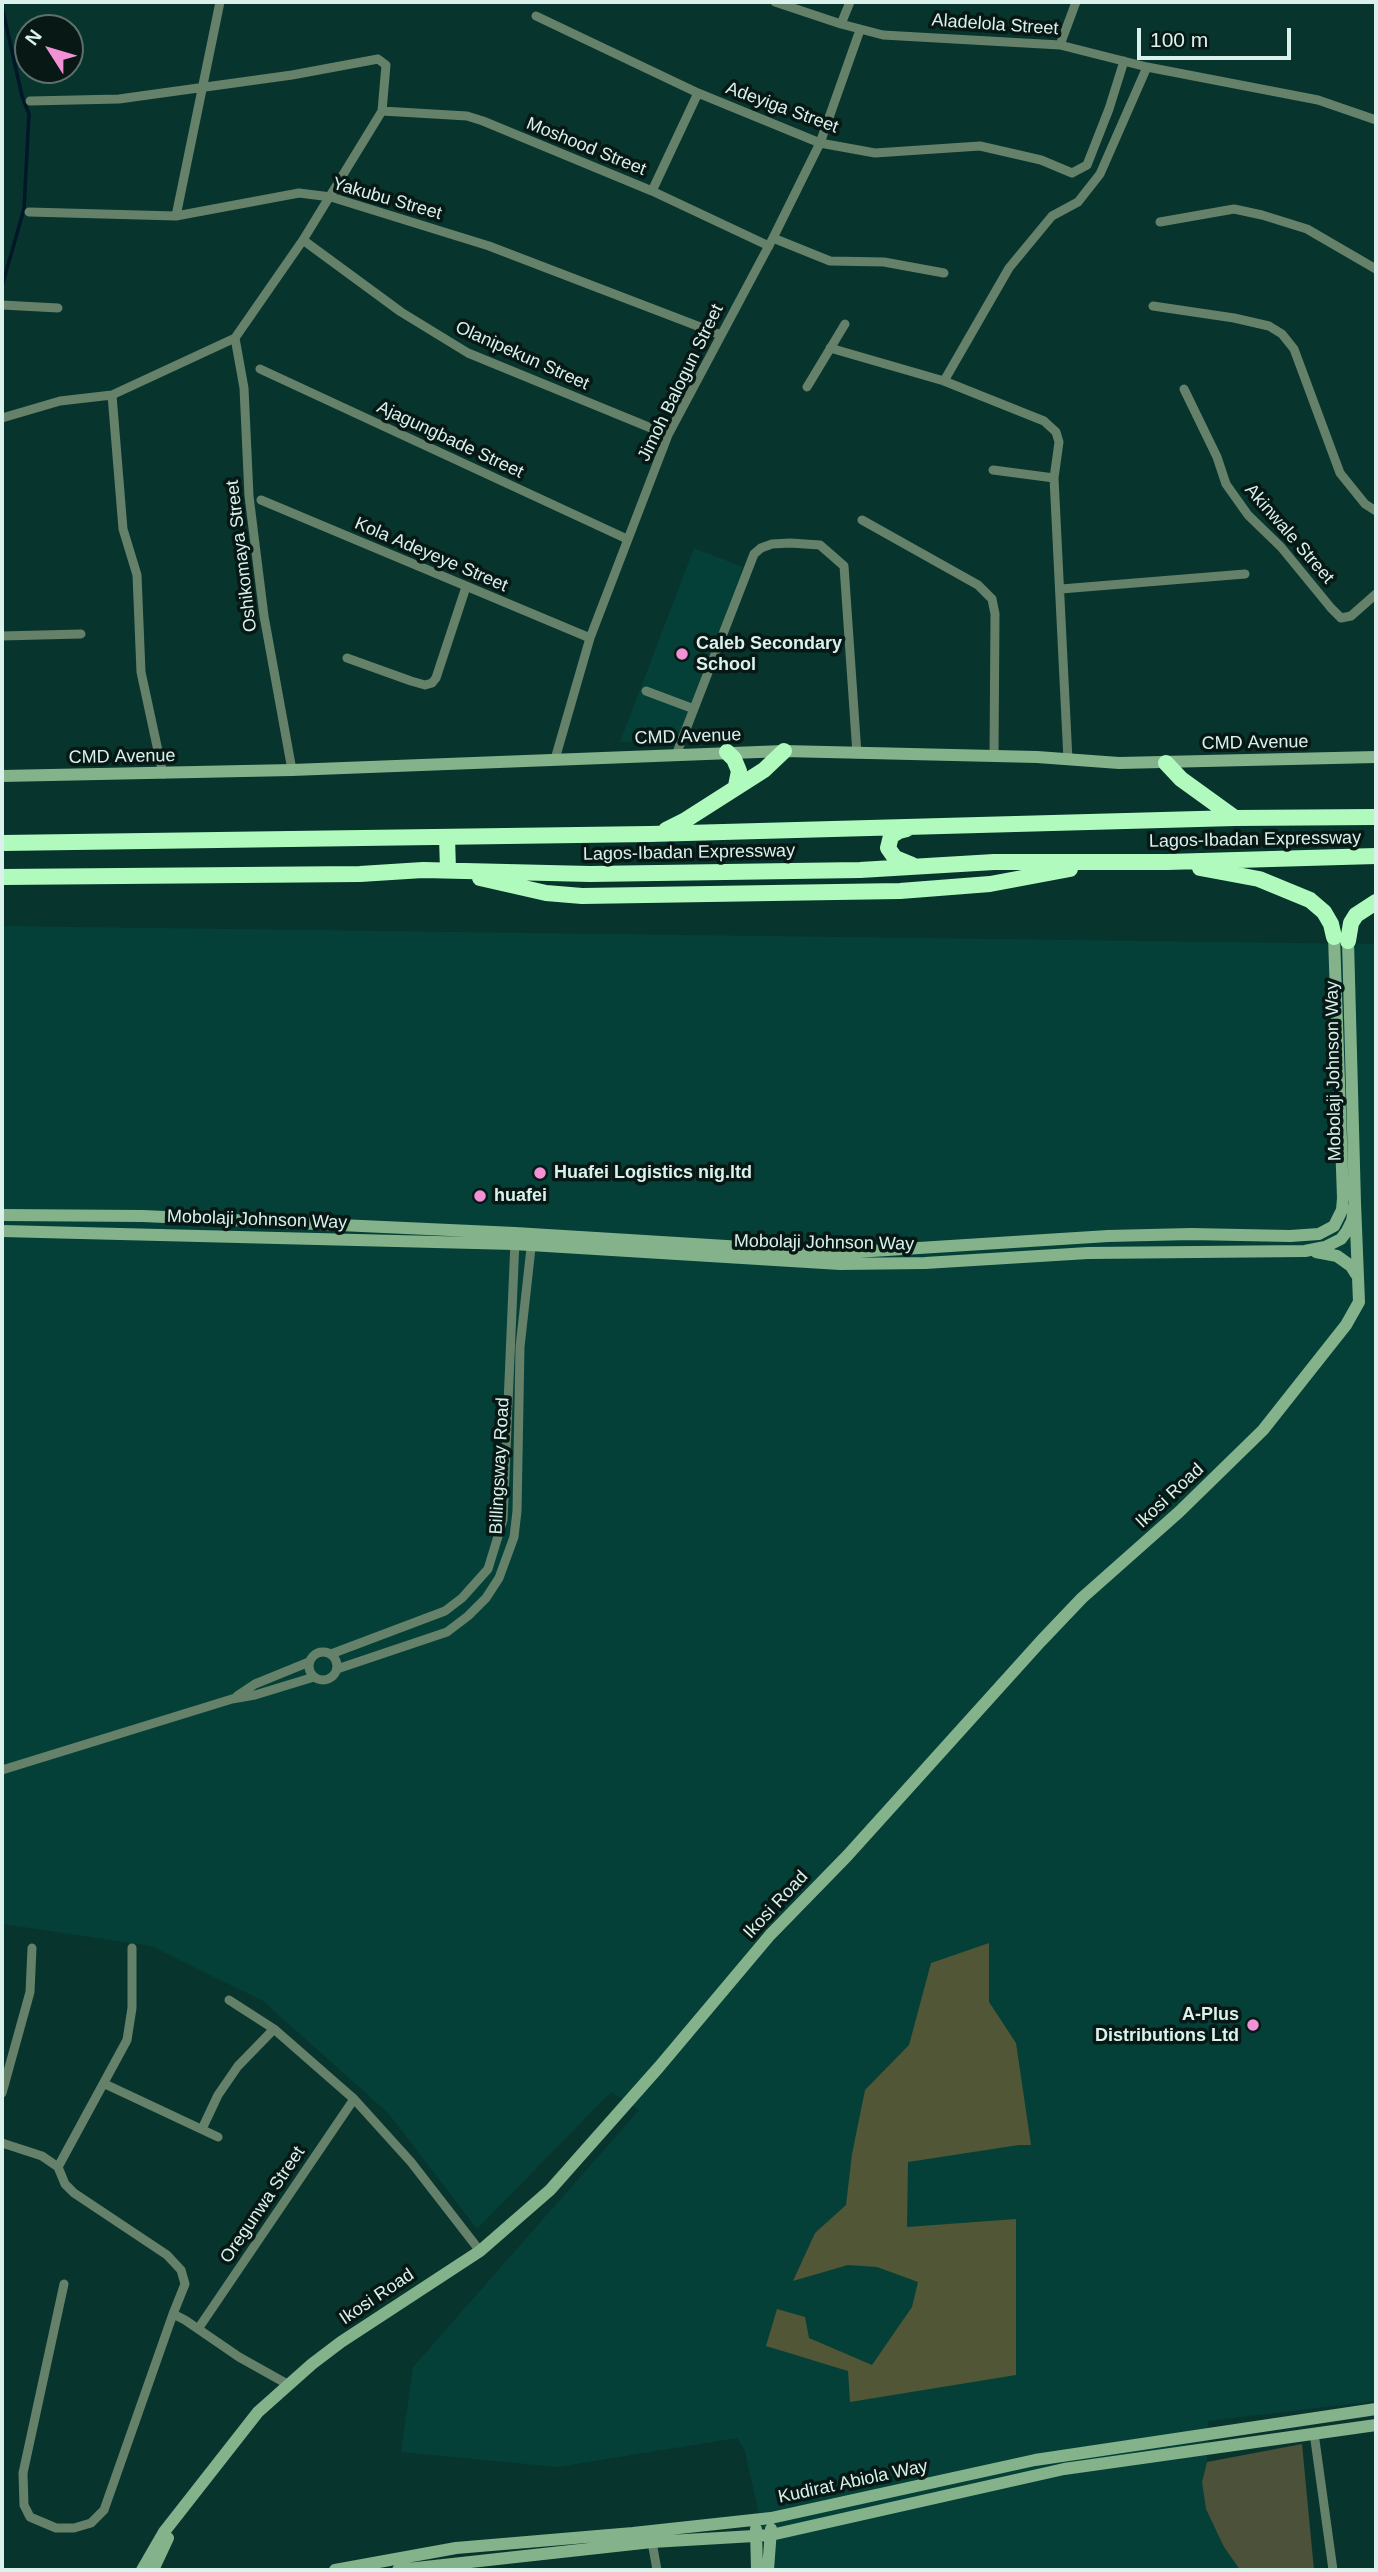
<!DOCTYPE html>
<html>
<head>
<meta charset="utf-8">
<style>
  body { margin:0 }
  #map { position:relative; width:1378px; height:2572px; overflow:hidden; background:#07342d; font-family:Arial,sans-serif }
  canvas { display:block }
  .frame { position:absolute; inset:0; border:4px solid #dbf1ec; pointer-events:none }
  .north { position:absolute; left:14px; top:14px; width:70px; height:70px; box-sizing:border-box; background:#071815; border:2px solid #5c6f6b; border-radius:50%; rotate:307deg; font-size:19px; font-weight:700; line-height:28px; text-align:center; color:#dbf1ec }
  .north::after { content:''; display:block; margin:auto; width:24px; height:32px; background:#f391d6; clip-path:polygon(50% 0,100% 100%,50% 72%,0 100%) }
  .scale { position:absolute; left:1137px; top:28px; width:154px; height:32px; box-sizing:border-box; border:4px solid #dbf1ec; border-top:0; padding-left:9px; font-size:21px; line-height:24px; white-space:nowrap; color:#dbf1ec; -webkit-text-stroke:5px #071815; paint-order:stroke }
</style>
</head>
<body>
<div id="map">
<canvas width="1378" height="2572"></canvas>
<div class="frame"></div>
<div class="north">N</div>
<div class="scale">100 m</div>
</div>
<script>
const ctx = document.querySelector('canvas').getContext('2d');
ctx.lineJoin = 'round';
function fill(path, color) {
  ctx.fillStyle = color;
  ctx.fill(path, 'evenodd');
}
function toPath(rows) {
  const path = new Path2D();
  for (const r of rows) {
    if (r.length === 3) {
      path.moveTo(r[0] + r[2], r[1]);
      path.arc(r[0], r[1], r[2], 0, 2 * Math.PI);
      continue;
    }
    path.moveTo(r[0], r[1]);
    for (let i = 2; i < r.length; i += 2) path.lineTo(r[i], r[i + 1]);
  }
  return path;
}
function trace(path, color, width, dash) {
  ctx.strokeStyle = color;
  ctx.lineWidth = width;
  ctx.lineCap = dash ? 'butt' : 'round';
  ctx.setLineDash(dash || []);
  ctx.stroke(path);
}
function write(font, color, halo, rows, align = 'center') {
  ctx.font = font + ' Arial,sans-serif';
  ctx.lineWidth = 7;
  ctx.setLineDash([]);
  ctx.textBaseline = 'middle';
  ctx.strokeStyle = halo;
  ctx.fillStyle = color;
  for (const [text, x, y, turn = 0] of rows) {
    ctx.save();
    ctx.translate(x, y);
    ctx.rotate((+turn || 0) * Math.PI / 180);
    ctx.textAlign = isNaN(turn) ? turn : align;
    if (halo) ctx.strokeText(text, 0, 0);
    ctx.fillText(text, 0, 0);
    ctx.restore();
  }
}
fill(toPath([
  [694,548,743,567,678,745,620,742],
  [2,926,1376,944,1376,2401,1208,2421,1207,2462,1202,2482,1224,2547,1240,2570,771,2570,745,2451,737,2438,557,2467,401,2452,413,2367,639,2110,611,2092,477,2229,389,2114,263,2001,151,1946,2,1924]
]), '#044038');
fill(toPath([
  [1302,2444,1314,2570,1240,2570,1224,2547,1206,2509,1202,2482,1207,2462]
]), '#4c5139');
fill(toPath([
  [989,1943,989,2002,1016,2043,1031,2145,1019,2145,908,2162,907,2227,1016,2219,1016,2375,850,2402,848,2371,766,2346,777,2309,805,2317,809,2338,872,2365,912,2307,918,2282,877,2267,848,2265,793,2281,815,2233,846,2205,852,2154,865,2090,909,2045,931,1963]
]), '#505636');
trace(toPath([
  [2,7,22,96,29,114,24,209,2,286]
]), '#00172a', 3.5);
trace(toPath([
  [775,2,841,24,883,35,1060,45,1147,67,1318,100,1376,120],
  [536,16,698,93,820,143,875,153,980,146,1041,160,1072,173,1087,165,1109,109,1124,61],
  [841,24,850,2],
  [1060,45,1076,2],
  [382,111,467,116,483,121,652,191,769,246],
  [652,191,698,93],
  [29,212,176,216,299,193,331,197,489,246,721,335],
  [176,216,220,2],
  [1160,222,1234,209,1262,215,1307,229,1376,269],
  [773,238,830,261,884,262,944,273],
  [303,240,401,312,468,353,668,435],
  [2,305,58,308],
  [1153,306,1234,318,1269,326,1282,334,1294,349,1340,473,1365,504,1376,511],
  [235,338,244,388,249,496,264,616,292,770],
  [830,348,944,381,1044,421,1056,432,1059,442,1054,478,1068,760],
  [260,369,627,539],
  [944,381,1009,268,1052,216,1078,202,1100,174,1147,67],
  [807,387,845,324],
  [1184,389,1217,457,1226,484,1248,515,1281,547,1331,608,1341,618,1351,616,1376,594],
  [112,395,123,529,137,575,141,672,163,774],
  [2,418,60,401,112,395,235,338,303,240,382,111,386,65,378,59,292,75,119,99,30,101],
  [993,470,1054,478],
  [261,500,590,638],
  [862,520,978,585,992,599,995,614,994,756],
  [1061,589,1245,574],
  [2,636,81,634],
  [347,658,411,681,425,685,432,683,436,678,466,587],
  [646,691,694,709],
  [676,755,754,554,761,548,772,544,790,543,820,545,844,566,857,754],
  [555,759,590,638,668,435,773,238,820,143,860,30],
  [323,1666,14],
  [331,1654,445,1611,462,1598,488,1569,503,1520,515,1241],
  [337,1669,447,1632,468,1616,486,1598,499,1578,514,1537,517,1511,520,1347,532,1239],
  [237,1696,255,1684,309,1662],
  [2,1770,232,1699,255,1695,314,1677],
  [229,2000,274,2029,354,2099,411,2162,480,2251],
  [105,2084,218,2137],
  [2,2093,30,1992,32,1948],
  [202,2129,218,2095,238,2066,274,2029],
  [2,2143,42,2156,58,2167,65,2184,74,2193,167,2255,181,2270,185,2284,173,2314,185,2320,239,2357,289,2385],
  [58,2167,127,2040,132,2008,132,1948],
  [64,2284,23,2473,24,2505,30,2517,56,2528,74,2528,91,2523,104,2510,173,2314],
  [198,2329,354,2099],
  [1314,2433,1333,2570],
  [652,2542,657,2570]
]), '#658169', 9);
trace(toPath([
  [2,776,292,770,784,751,1037,757,1119,763,1376,757],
  [2,1215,143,1216,515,1233,840,1253,1108,1236,1191,1234,1290,1236,1319,1234,1334,1226,1342,1210,1343,1198,1334,937],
  [2,1231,514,1244,840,1264,925,1263,1088,1253,1305,1251,1325,1247,1341,1239,1347,1231,1352,1221,1355,1203,1348,941],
  [1316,1252,1337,1256,1351,1266,1356,1274],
  [756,2529,757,2570],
  [142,2570,164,2532,258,2412,312,2364,341,2342,480,2251,550,2190,659,2067,770,1935,847,1856,1041,1641,1082,1598,1179,1512,1263,1430,1346,1325,1359,1302,1355,1203],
  [153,2570,168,2538],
  [335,2570,456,2548,633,2533,771,2518,1035,2460,1376,2409],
  [398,2570,652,2542,771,2535,1064,2469,1376,2425],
  [768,2570,771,2529]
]), '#84b28b', 12);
trace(toPath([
  [727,752,734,759,739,771,736,786],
  [1166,763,1181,779,1235,818],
  [907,829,899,831,891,836,888,848,895,858,912,865],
  [666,830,684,821,764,770,784,751],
  [447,837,448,870],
  [2,843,650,834,1235,818,1376,817],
  [1200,868,1259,879,1310,900,1324,912,1331,924,1334,937],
  [2,877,360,874,423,870,590,874,860,870,994,862,1167,862,1376,856],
  [480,878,546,893,582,896,900,891,990,884,1070,869],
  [1348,941,1351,923,1356,915,1376,902]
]), '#b1fabd', 16);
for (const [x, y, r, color] of [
  [682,654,7,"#f391d6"],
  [540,1173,7,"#f391d6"],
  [480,1196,7,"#f391d6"],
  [1253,2025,7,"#f391d6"]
]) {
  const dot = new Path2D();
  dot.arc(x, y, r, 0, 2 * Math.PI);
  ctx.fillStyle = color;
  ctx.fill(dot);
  trace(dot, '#071815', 2.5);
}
write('18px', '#dbf1ec', '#071815', [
  ["Aladelola Street",995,25,4],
  ["Adeyiga Street",782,108,20],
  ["Moshood Street",586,147,22],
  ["Yakubu Street",387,199,16],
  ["Olanipekun Street",522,356,24],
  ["Jimoh Balogun Street",681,383,-64],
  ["Ajagungbade Street",450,440,25],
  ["Akinwale Street",1289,534,49],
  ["Kola Adeyeye Street",431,555,23],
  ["Oshikomaya Street",242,556,-97],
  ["CMD Avenue",688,737,-2],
  ["CMD Avenue",1255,743,-1],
  ["CMD Avenue",122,757,-1],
  ["Lagos-Ibadan Expressway",1255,840,-1],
  ["Lagos-Ibadan Expressway",689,853,-1],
  ["Mobolaji Johnson Way",1334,1071,-91],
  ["Mobolaji Johnson Way",257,1220,2],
  ["Mobolaji Johnson Way",824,1243,1],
  ["Billingsway Road",500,1466,-87],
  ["Ikosi Road",1170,1496,-43],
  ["Ikosi Road",776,1905,-47],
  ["Oregunwa Street",263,2205,-56],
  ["Ikosi Road",377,2297,-34],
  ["Kudirat Abiola Way",853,2482,-12]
]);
write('bold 18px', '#dbf1ec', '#071815', [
  ["Caleb Secondary",696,644],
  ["School",696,665],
  ["Huafei Logistics nig.ltd",554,1173],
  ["huafei",494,1196],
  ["A-Plus",1239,2015,"right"],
  ["Distributions Ltd",1239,2036,"right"]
], 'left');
</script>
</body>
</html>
